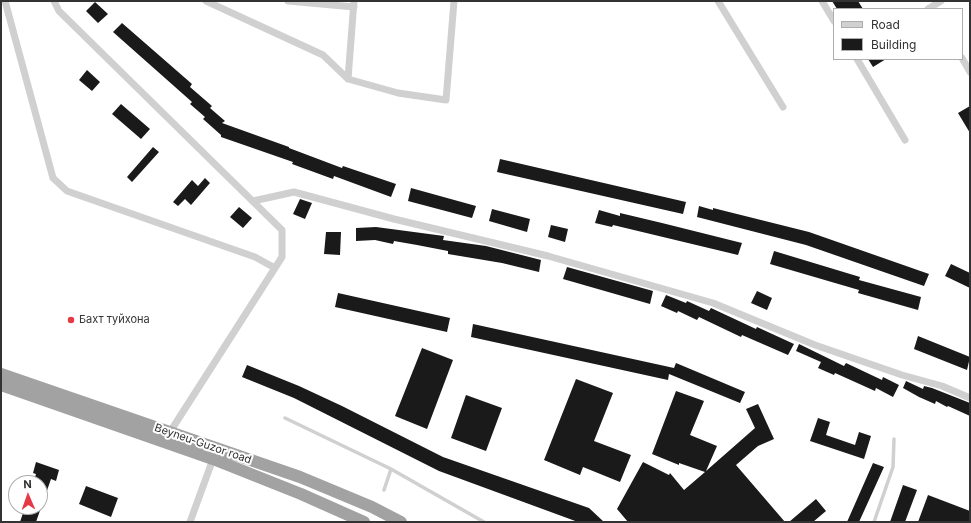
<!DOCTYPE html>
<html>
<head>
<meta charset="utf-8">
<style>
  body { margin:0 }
  #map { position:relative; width:971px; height:523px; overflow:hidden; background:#fff; font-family:Inter,sans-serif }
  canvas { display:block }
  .frame { position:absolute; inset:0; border:2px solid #333; pointer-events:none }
  .legend { position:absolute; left:833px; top:8px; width:130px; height:52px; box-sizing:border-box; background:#fff; border:1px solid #adadad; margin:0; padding:5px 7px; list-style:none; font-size:12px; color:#333 }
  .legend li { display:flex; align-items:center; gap:8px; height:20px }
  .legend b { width:20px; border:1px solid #adadad }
  .north { position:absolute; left:8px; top:475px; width:40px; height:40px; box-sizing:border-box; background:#fff; border:1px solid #adadad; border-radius:50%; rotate:358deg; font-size:11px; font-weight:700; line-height:16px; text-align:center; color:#333 }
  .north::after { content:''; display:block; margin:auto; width:14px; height:18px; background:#e63946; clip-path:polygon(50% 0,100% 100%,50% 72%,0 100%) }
</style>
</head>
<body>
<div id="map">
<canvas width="971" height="523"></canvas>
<div class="frame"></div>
<ul class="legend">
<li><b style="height:5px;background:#d0d0d0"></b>Road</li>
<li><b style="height:11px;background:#1a1a1a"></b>Building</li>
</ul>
<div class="north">N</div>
</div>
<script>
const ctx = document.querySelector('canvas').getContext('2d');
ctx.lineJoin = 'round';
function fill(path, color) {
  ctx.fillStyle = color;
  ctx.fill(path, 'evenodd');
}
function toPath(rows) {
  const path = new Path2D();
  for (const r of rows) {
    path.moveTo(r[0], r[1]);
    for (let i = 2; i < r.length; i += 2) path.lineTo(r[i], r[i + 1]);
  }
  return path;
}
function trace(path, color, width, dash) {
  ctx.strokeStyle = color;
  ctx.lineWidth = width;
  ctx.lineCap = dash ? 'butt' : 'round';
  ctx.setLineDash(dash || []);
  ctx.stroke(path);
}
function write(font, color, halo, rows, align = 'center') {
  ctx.font = font + ' Inter,sans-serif';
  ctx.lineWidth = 4;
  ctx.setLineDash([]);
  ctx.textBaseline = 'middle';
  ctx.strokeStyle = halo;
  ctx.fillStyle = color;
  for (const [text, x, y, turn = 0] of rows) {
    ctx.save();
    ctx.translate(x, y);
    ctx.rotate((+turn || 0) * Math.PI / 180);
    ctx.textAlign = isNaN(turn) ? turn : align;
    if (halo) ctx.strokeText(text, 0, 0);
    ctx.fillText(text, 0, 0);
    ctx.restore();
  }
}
fill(toPath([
  [832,1,858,1,863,9,837,9],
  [95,2,108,14,98,23,86,11],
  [122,23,192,84,190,87,212,106,210,108,225,121,222,123,289,147,289,148,342,168,343,166,396,184,391,197,334,176,333,179,292,164,293,162,221,137,221,135,203,119,205,117,190,104,192,102,113,32],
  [868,59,886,59,873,67],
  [87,70,100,82,92,91,79,80],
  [121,104,150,129,141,139,112,114],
  [970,106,970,133,958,113],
  [153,147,159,152,132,182,127,177],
  [500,159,686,202,683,214,497,172],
  [205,178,210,183,191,205,185,199,178,206,173,202,192,180,198,186],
  [411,188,476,206,472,218,408,201],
  [300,199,312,203,305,219,293,214],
  [699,206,713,210,713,208,809,232,929,274,924,286,806,245,697,217],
  [239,207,252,218,243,228,230,217],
  [492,209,530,219,527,232,489,221],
  [599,210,620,216,620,213,662,223,742,243,738,255,613,225,612,227,595,223],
  [551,225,568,229,565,242,548,237],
  [376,227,444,236,443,240,486,246,541,260,539,272,502,263,448,254,448,251,417,245,394,241,393,244,375,240,356,241,356,228],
  [326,232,341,232,340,255,324,254],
  [774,251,860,277,859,280,921,297,918,310,858,293,859,290,770,264],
  [951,264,970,273,970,288,945,276],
  [567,267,653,291,650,304,563,279],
  [757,291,772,298,767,310,751,303],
  [338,293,450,318,447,332,335,307],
  [666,295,686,303,687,301,709,311,711,308,756,329,757,327,794,344,788,355,742,335,741,337,699,317,697,320,678,311,677,313,661,306],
  [473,324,674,368,676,363,745,392,740,403,669,374,668,380,471,337],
  [918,336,970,357,967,370,914,349],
  [799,344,844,366,846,363,882,380,883,377,899,385,893,397,876,388,875,391,835,373,834,375,818,368,821,362,796,351],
  [422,348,453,360,427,429,395,416],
  [247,365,299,386,342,406,443,457,589,508,604,522,578,522,439,471,294,398,242,377],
  [576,379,613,393,594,441,631,455,620,482,583,467,580,475,544,460],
  [906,381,923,389,924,386,932,388,970,403,970,416,948,406,947,407,936,401,935,404,919,397,903,388],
  [676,391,704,401,690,435,717,446,706,471,755,428,746,409,758,404,774,439,758,446,736,465,785,522,628,522,617,509,643,462,669,475,670,473,684,490,705,472,679,463,679,465,652,454],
  [466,395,502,408,486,451,451,438],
  [818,418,830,422,826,435,855,445,859,432,871,436,864,459,810,441],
  [36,462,59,470,56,481,51,479,36,522,20,522,25,507,40,507,40,483,33,483,36,474,33,473],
  [873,463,884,467,859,522,847,522],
  [903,485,917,490,905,522,890,522],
  [86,486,118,498,111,517,79,504],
  [928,495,970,511,970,522,918,522],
  [816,499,826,511,813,522,789,522]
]), '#1a1a1a');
trace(toPath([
  [285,418,391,469],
  [384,490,391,469,484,522],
  [874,522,893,467,894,439]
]), '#d0d0d0', 3.5);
trace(toPath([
  [5,1,53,178,67,191,255,257,275,268],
  [54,1,59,11,282,230,282,257,170,432],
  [206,1,323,55,348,79,398,93,446,100,454,1],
  [288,1,354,7],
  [718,1,783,107],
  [822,1,834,21],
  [928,9,941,1],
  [962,58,970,72],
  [857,59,905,140],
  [348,79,354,1],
  [253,201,294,192,394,219,548,256,713,303,815,345,902,375,942,386,970,398],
  [190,522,213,459]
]), '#d0d0d0', 7);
trace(toPath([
  [1,374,300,477,372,507,401,522],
  [1,385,213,459,301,494,364,522]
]), '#a2a2a2', 12);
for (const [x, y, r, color] of [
  [71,320,4,"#e63946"]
]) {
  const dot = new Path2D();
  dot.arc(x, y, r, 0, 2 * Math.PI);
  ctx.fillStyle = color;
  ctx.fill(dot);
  trace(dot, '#fff', 1.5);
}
write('11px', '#333', '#fff', [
  ["Бахт туйхона",79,320]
], 'left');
write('11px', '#333', '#fff', [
  ["Beyneu-Guzor road",203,444,19]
]);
</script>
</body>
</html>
